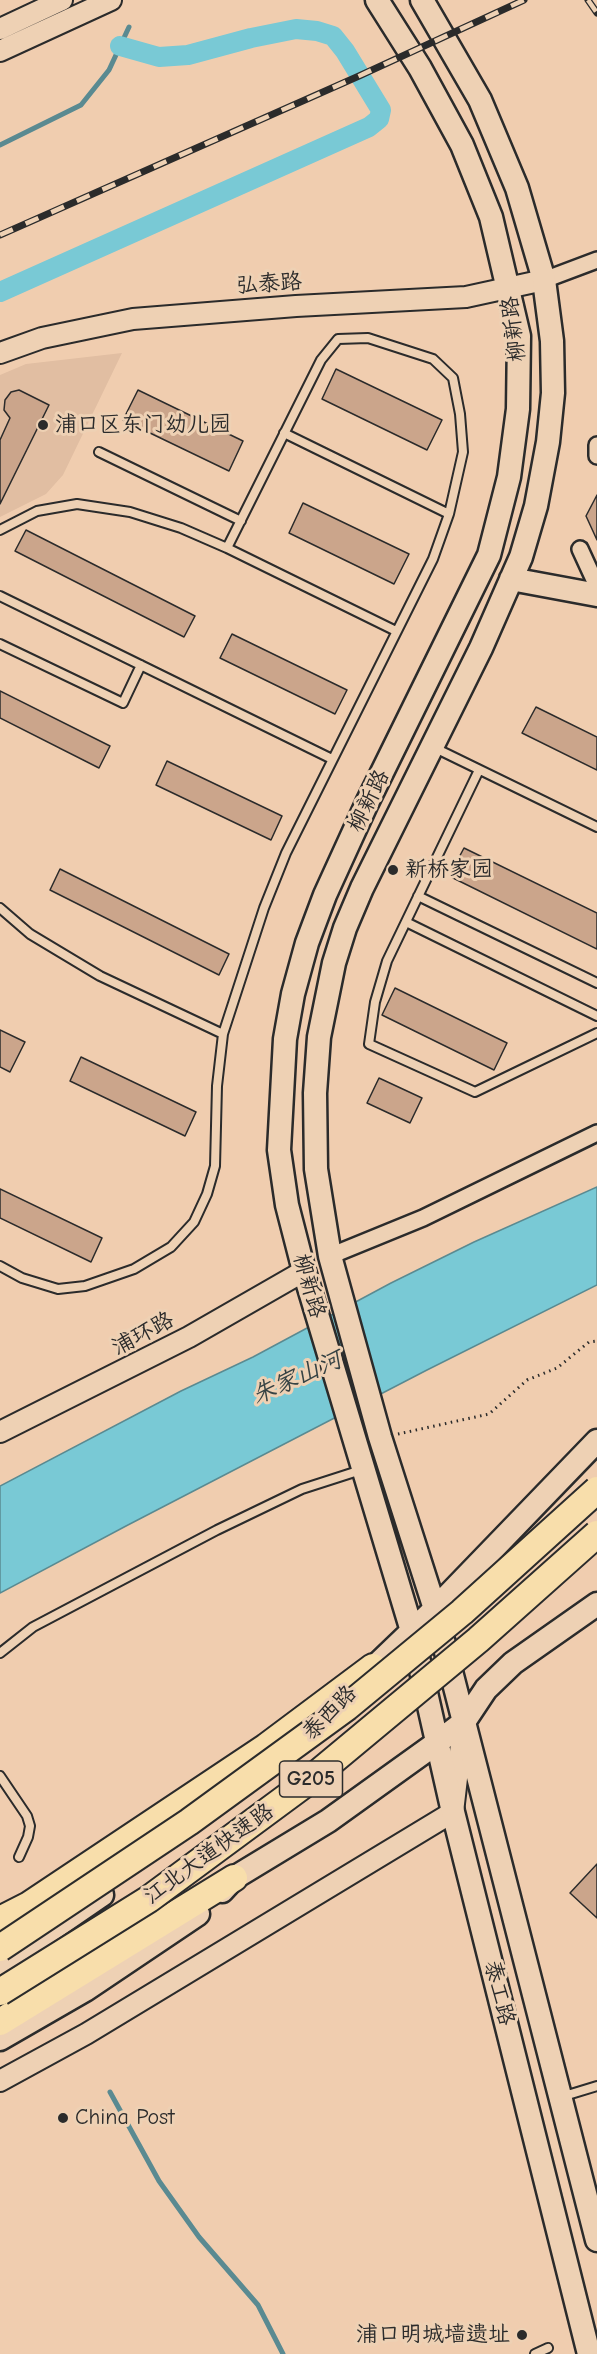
<!DOCTYPE html>
<html>
<head>
<meta charset="utf-8">
<style>
  body { margin:0 }
  canvas { display:block; background:#f0cdaf }
</style>
</head>
<body>
<canvas width="597" height="2354"></canvas>
<script>
const ctx = document.querySelector('canvas').getContext('2d');
ctx.lineJoin = 'round';
function fill(path, color) {
  ctx.fillStyle = color;
  ctx.fill(path, 'evenodd');
}
function toPath(rows) {
  const path = new Path2D();
  for (const r of rows) {
    path.moveTo(r[0], r[1]);
    for (let i = 2; i < r.length; i += 2) path.lineTo(r[i], r[i + 1]);
  }
  return path;
}
function trace(path, color, width, dash) {
  ctx.strokeStyle = color;
  ctx.lineWidth = width;
  ctx.lineCap = dash ? 'butt' : 'round';
  ctx.setLineDash(dash || []);
  ctx.stroke(path);
}
function write(font, color, halo, rows, align = 'center') {
  ctx.font = font + ' "Comic Neue","LXGW WenKai TC",sans-serif';
  ctx.lineWidth = 6;
  ctx.setLineDash([]);
  ctx.textBaseline = 'middle';
  ctx.strokeStyle = halo;
  ctx.fillStyle = color;
  for (const [text, x, y, turn = 0] of rows) {
    ctx.save();
    ctx.translate(x, y);
    ctx.rotate((+turn || 0) * Math.PI / 180);
    ctx.textAlign = isNaN(turn) ? turn : align;
    if (halo) ctx.strokeText(text, 0, 0);
    ctx.fillText(text, 0, 0);
    ctx.restore();
  }
}
fill(toPath([
  [122,353,63,475,46,494,0,517,0,375,26,364]
]), '#e1bea2');
const water = toPath([
  [597,1187,597,1285,427,1370,126,1526,0,1593,0,1486,181,1391,253,1357,391,1283,474,1242,597,1187]
]);
fill(water, '#79c9d5');
trace(water, '#5a8a91', 1.5);
trace(toPath([
  [0,145,81,105,109,70,129,27],
  [110,2092,159,2181,199,2237,258,2305,283,2354]
]), '#5a8a91', 5);
trace(toPath([
  [0,292,369,127,379,119,381,110,345,51,333,36,317,31,296,29,251,38,188,55,159,57,120,46]
]), '#79c9d5', 20);
const building = toPath([
  [336,369,442,420,427,450,322,399,336,369],
  [19,390,49,405,0,504,0,440,10,418,4,410,5,400,11,392,19,390],
  [138,390,243,441,229,471,123,420,138,390],
  [597,495,597,540,586,516,597,495],
  [303,503,409,554,394,584,289,533,303,503],
  [26,530,195,616,184,637,15,551,26,530],
  [232,634,347,690,335,714,220,658,232,634],
  [0,691,110,746,99,768,0,718,0,691],
  [536,707,597,737,597,770,522,733,536,707],
  [167,761,282,816,271,840,156,785,167,761],
  [464,848,597,913,597,949,449,876,464,848],
  [60,869,229,954,219,975,50,890,60,869],
  [395,988,507,1043,494,1070,382,1015,395,988],
  [0,1030,25,1042,10,1072,0,1067,0,1030],
  [81,1057,196,1112,185,1136,70,1081,81,1057],
  [379,1078,422,1098,410,1123,367,1103,379,1078],
  [0,1189,102,1238,91,1262,0,1218,0,1189],
  [597,1864,597,1918,570,1893,597,1864]
]);
fill(building, '#cba58b');
trace(building, '#2b2b2b', 1.5);
const service = toPath([
  [284,433,449,514],
  [99,452,241,521],
  [0,530,37,511,77,504,130,512,181,528,227,548,396,631],
  [0,596,332,759],
  [0,644,123,703,141,665],
  [435,748,597,827],
  [479,770,387,961,375,1002,369,1044,475,1092,597,1033],
  [418,896,597,983],
  [0,908,30,934,100,976,223,1034],
  [406,922,597,1016],
  [0,1266,22,1278,58,1289,85,1286,134,1269,171,1247,194,1222,207,1194,215,1166,217,1086,223,1034,264,908,286,853,433,559,449,514,463,452,460,414,453,378,433,359,368,338,338,339,321,360,227,548],
  [0,1653,33,1627,217,1530,302,1489,361,1470],
  [0,1776,27,1816,30,1826,28,1837,19,1857],
  [561,2097,597,2086],
  [535,2354,548,2348]
]);
const minor = toPath([
  [544,280,597,260],
  [597,445,597,456],
  [580,549,597,586],
  [330,1256,423,1218,597,1133]
]);
const tertiary = toPath([
  [0,29,62,0],
  [0,51,111,0],
  [0,353,42,338,133,319,296,306,466,297,544,280],
  [0,1432,189,1337,304,1271],
  [0,2081,86,2034,453,1812,463,1727]
]);
const secondary = toPath([
  [377,0,420,68,462,145,491,217,519,336,518,409,509,477,489,555,367,803,325,895,307,943,293,994,285,1039,279,1150,287,1205,304,1271,412,1631,453,1812,589,2354],
  [422,0,480,100,517,188,544,280,552,341,553,393,548,442,536,506,521,557,481,648,362,888,345,928,334,963,319,1037,315,1093,316,1169,330,1256,380,1437,435,1609,597,2240],
  [511,579,597,595],
  [362,1679,435,1609,597,1441],
  [222,1891,234,1878,328,1821,438,1742,464,1722,486,1689,513,1663,597,1604],
  [0,1965,102,1895],
  [0,2039,85,1990,198,1914]
]);
const trunk = toPath([
  [0,1920,29,1905,266,1747,373,1667],
  [0,2022,234,1878]
]);
trace(service, '#2b2b2b', 12);
trace(minor, '#2b2b2b', 20);
trace(tertiary, '#2b2b2b', 24);
trace(secondary, '#2b2b2b', 27);
trace(trunk, '#2b2b2b', 30);
trace(toPath([
  [398,1434,489,1414,527,1380,557,1368,589,1342,597,1341]
]), '#2b2b2b', 3, [1.5, 4.5]);
trace(service, '#eed1b4', 8);
trace(minor, '#eed1b4', 15);
trace(tertiary, '#eed1b4', 20);
trace(secondary, '#eed1b4', 22);
trace(trunk, '#f8deab', 26);
const rail = toPath([
  [588,0,597,13],
  [0,235,359,76,524,0]
]);
trace(rail, '#2b2b2b', 7);
trace(rail, '#eed1b4', 4.5, [14]);
const trunkBridge = toPath([
  [0,1948,189,1822,347,1707,462,1612,597,1490],
  [0,1992,149,1899,306,1783,478,1640,597,1534]
]);
trace(trunkBridge, '#2b2b2b', 30, []);
trace(trunkBridge, '#f8deab', 26);
for (const [x, y, r, color] of [
  [43,425,6,"#2b2b2b"],
  [393,870,6,"#2b2b2b"],
  [63,2118,6,"#2b2b2b"],
  [522,2335,6,"#2b2b2b"]
]) {
  const dot = new Path2D();
  dot.arc(x, y, r, 0, 2 * Math.PI);
  ctx.fillStyle = color;
  ctx.fill(dot);
  trace(dot, '#eed1b4', 2);
}
for (const [x, y, w] of [
  [311,1779,63]
]) {
  const box = new Path2D();
  box.roundRect(x - w / 2, y - 18, w, 36, 4.5);
  ctx.fillStyle = '#eed1b4';
  ctx.fill(box);
  trace(box, '#2b2b2b', 1.5);
}
write('bold 21px', '#2b2b2b', null, [
  ["G205",311,1779]
]);
write('22px', '#2b2b2b', '#eed1b4', [
  ["弘泰路",269,284,-4],
  ["柳新路",514,329,-97],
  ["柳新路",369,801,-64],
  ["柳新路",309,1286,74],
  ["浦环路",143,1334,-28],
  ["泰西路",330,1713,-46],
  ["江北大道快速路",209,1854,-36],
  ["泰工路",499,1993,76]
]);
write('22px', '#2b2b2b', '#eed1b4', [
  ["浦口区东门幼儿园",55,425],
  ["新桥家园",405,870],
  ["China Post",75,2118],
  ["浦口明城墙遗址",510,2335,"right"]
], 'left');
write('italic 24px', '#374344', '#eed1b4', [
  ["朱家山河",297,1378,-24]
]);
</script>
</body>
</html>
